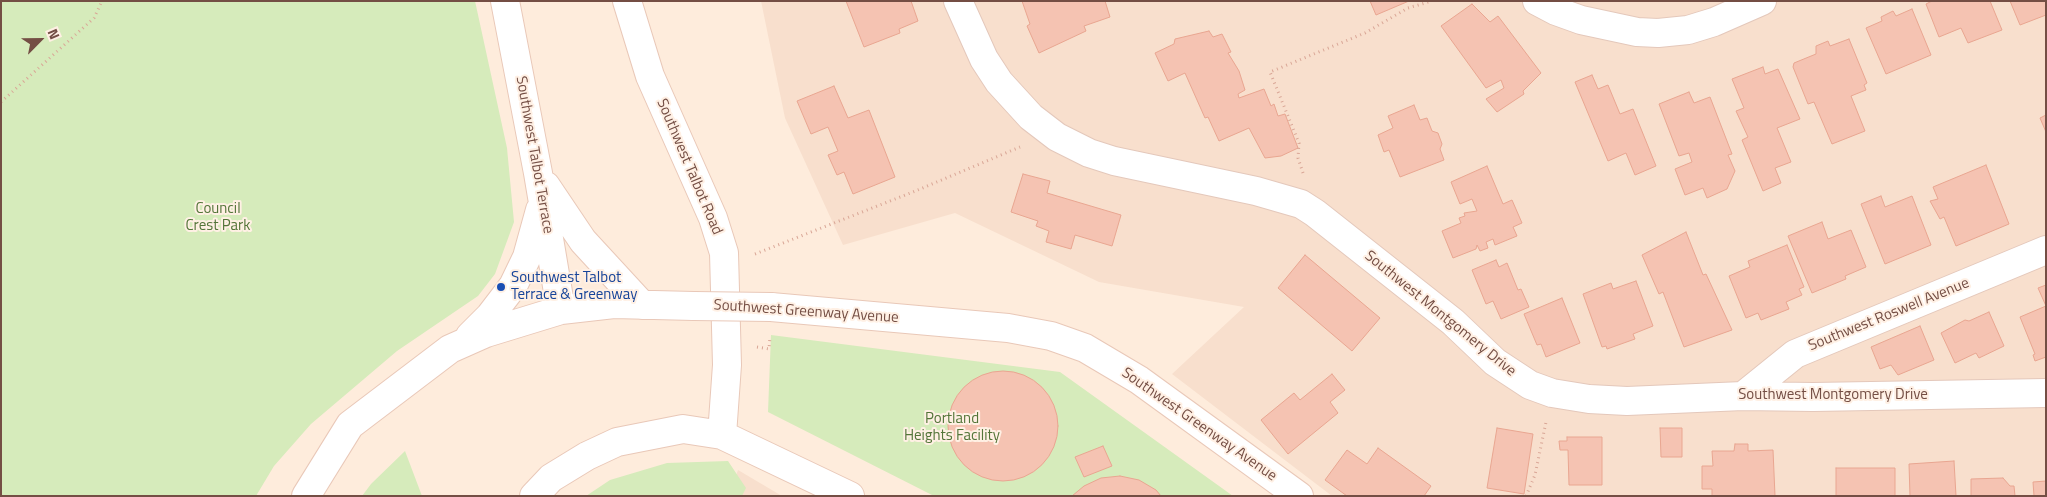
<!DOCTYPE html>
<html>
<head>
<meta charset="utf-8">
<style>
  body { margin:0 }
  #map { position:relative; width:2047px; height:497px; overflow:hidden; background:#feecdc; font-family:"Titillium Web",sans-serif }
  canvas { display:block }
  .frame { position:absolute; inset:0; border:2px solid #744e44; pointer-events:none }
  .north { position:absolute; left:15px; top:15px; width:50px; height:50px; -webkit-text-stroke:4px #fff0e4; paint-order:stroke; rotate:67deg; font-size:14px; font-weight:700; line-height:20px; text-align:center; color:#744e44 }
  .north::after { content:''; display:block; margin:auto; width:18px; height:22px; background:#744e44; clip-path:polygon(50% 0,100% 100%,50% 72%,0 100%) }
</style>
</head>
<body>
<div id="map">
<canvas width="2047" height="497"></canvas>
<div class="frame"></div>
<div class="north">N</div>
</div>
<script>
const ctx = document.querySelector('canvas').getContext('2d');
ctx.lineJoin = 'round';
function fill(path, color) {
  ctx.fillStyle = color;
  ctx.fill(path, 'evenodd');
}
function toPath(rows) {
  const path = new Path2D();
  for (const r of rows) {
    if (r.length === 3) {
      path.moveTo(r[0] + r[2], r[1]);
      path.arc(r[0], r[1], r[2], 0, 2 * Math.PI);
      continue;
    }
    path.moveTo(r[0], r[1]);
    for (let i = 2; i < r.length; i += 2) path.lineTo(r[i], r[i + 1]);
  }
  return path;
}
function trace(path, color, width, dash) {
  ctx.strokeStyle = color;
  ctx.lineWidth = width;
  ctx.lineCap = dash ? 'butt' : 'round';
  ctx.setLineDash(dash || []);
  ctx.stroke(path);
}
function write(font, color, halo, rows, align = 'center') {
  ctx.font = font + ' "Titillium Web",sans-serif';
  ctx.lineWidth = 4;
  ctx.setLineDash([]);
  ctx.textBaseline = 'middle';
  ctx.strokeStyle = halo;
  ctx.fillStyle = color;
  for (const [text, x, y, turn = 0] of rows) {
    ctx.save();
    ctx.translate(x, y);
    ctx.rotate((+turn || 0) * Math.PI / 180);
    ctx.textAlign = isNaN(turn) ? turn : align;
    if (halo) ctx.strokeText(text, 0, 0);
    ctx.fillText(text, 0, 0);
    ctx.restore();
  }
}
fill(toPath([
  [761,1,2046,1,2046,496,1332,496,1172,374,1244,307,1099,282,955,213,843,245,785,118],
  [738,470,782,496,729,496]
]), '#f8dfcd');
fill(toPath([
  [1,1,475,1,507,148,514,222,495,274,478,296,397,351,311,424,274,466,256,496,1,496],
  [771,335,1060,372,1233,496,934,496,768,412],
  [405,451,422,496,362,496,371,484],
  [728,461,746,488,742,496,586,496,610,480,667,463]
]), '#d6ebbb');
const building = toPath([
  [846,1,911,1,918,21,899,29,900,33,864,47,846,1],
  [1022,1,1105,1,1110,17,1084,26,1086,31,1039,53,1027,26,1030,24,1022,1],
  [1370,1,1409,1,1376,15,1370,1],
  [1932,1,1990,1,2002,30,1968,43,1961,28,1939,37,1926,4,1932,1],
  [2010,1,2046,1,2046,15,2020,25,2010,1],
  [1472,4,1490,22,1498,16,1541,73,1523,91,1524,94,1497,112,1486,99,1504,88,1501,80,1486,88,1441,26,1472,4],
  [1912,9,1931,55,1886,74,1866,28,1882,21,1881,17,1893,11,1896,16,1912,9],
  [1209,31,1213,37,1222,34,1231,52,1228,53,1239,71,1245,90,1238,94,1239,98,1264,89,1271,106,1274,104,1278,116,1285,114,1298,148,1281,156,1265,158,1249,128,1219,141,1208,117,1205,118,1185,73,1168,81,1155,53,1174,44,1175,39,1209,31],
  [1849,39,1867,83,1864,85,1866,90,1851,96,1865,131,1832,144,1814,102,1808,104,1793,67,1794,63,1816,54,1816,46,1828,41,1830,46,1849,39],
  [1763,67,1765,74,1778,69,1800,119,1777,128,1791,162,1775,168,1781,183,1763,191,1742,140,1748,137,1736,111,1744,108,1732,79,1763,67],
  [1592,75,1598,89,1608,85,1620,114,1633,109,1656,166,1635,175,1626,153,1608,161,1575,82,1592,75],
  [834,86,848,118,869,110,895,177,853,194,844,172,837,175,828,155,838,151,828,127,811,134,797,101,834,86],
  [1689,92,1694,103,1710,97,1732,154,1728,155,1735,171,1727,189,1707,198,1703,188,1685,195,1675,169,1692,162,1689,153,1679,156,1659,104,1689,92],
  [1414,105,1420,120,1427,118,1432,131,1438,133,1442,144,1440,149,1444,160,1400,177,1389,150,1384,152,1378,135,1393,128,1388,116,1414,105],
  [2046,115,2046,132,2040,118,2046,115],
  [1986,165,2009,224,1956,246,1944,217,1940,219,1930,201,1938,199,1933,187,1986,165],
  [1487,166,1503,204,1512,200,1522,223,1513,227,1517,236,1495,245,1493,239,1486,242,1488,248,1480,251,1477,245,1476,249,1453,258,1442,231,1461,223,1459,218,1465,216,1464,213,1477,211,1472,199,1460,204,1451,182,1487,166],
  [1023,174,1050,181,1047,193,1121,215,1112,246,1075,235,1071,249,1046,242,1049,231,1036,226,1038,221,1011,212,1023,174],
  [1881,196,1885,207,1912,196,1931,245,1885,264,1861,204,1881,196],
  [1822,222,1828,239,1851,230,1866,267,1845,276,1846,279,1812,293,1788,236,1822,222],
  [1686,232,1703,275,1706,274,1732,330,1684,347,1663,292,1659,294,1642,255,1686,232],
  [1787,245,1804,287,1799,289,1802,295,1786,302,1789,309,1761,320,1758,313,1746,318,1729,276,1750,267,1748,261,1787,245],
  [1305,255,1380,318,1352,351,1278,288,1305,255],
  [1496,260,1499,267,1507,263,1518,290,1521,289,1529,307,1501,319,1493,301,1486,304,1472,270,1496,260],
  [1636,281,1653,326,1633,334,1635,339,1607,349,1606,346,1602,347,1583,294,1611,283,1613,289,1636,281],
  [2046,285,2046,357,2035,361,2033,355,2035,354,2020,317,2046,306,2038,288,2046,285],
  [1562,298,1580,343,1546,357,1541,344,1537,345,1524,314,1562,298],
  [1989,312,2004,346,1979,358,1976,353,1955,363,1941,333,1965,320,1969,321,1989,312],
  [1920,326,1934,360,1898,375,1891,365,1880,369,1871,347,1920,326],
  [1003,426,55],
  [1332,374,1345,390,1330,402,1338,413,1288,454,1261,420,1294,393,1300,400,1332,374],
  [1497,428,1533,434,1524,494,1487,488,1497,428],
  [1660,428,1682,428,1682,457,1661,457,1660,428],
  [1567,437,1602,437,1602,485,1569,485,1568,450,1560,450,1559,441,1567,441,1567,437],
  [1735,444,1748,444,1748,451,1773,450,1775,496,1712,496,1712,489,1702,489,1702,466,1713,466,1712,451,1734,451,1735,444],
  [1103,446,1112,466,1084,477,1075,457,1103,446],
  [1378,448,1431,486,1424,496,1347,496,1325,480,1347,450,1367,464,1378,448],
  [1954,461,1956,496,1910,496,1909,464,1954,461],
  [1836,468,1895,468,1895,496,1836,496,1836,468],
  [1120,476,1139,480,1156,490,1161,496,1072,496,1084,486,1101,478,1120,476],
  [2003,478,2010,486,2014,486,2015,496,1971,496,1971,479,2003,478],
  [2046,481,2046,496,2034,496,2033,482,2046,481]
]);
fill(building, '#f5c3b2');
trace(building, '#e9a691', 1);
const street = toPath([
  [958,1,984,59,999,82,1031,117,1057,137,1089,153,1114,161,1256,191,1301,204,1315,213,1453,322,1495,362,1530,385,1552,393,1589,399,1627,401,1743,396,1813,397,2046,393],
  [1537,1,1556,11,1581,20,1637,32,1658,33,1688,30,1714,22,1762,1],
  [1743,396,1795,354,2046,250]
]);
const secondary = toPath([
  [505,1,538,173,561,310],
  [627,1,650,76,713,218,724,253,727,365,722,435],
  [546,186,583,241,642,305],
  [771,307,1008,328,1051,336,1085,348,1139,380,1299,496],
  [470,336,490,316,513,286,527,257,540,210],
  [306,496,350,425,450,349,486,333,561,310,614,304,694,306],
  [534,496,551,478,587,456,617,442,683,429,722,435,850,496]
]);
trace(street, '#e4c8bb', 30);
trace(secondary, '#e9c8b8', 30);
trace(toPath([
  [1,102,94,18,102,1],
  [1303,173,1298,158,1299,143,1270,72,1365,33,1408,8,1432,1],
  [755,254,913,192,1020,147],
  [757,347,769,349,770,337],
  [1526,496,1535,475,1546,422]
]), '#d9a696', 3, [1, 4]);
trace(street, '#fff', 28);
trace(secondary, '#fff', 28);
const secondaryBridge = toPath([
  [694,306,771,307]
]);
trace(secondaryBridge, '#e9c8b8', 30, []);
trace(secondaryBridge, '#fff', 28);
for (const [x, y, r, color] of [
  [501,287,5,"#1a4fb4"]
]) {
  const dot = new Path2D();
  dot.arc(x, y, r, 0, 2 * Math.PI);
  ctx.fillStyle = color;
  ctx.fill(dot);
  trace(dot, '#fff0e4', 2);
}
write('15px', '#744e44', '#fff0e4', [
  ["Southwest Talbot Terrace",534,155,80],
  ["Southwest Talbot Road",689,167,67],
  ["Southwest Greenway Avenue",806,312,4],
  ["Southwest Montgomery Drive",1440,314,39],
  ["Southwest Roswell Avenue",1889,315,-22],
  ["Southwest Montgomery Drive",1833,395],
  ["Southwest Greenway Avenue",1199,425,35]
]);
write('15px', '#547539', '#fff0e4', [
  ["Council",218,209],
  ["Crest Park",218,226],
  ["Portland",952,419],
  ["Heights Facility",952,436]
]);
write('15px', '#164399', '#fff0e4', [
  ["Southwest Talbot",511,278],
  ["Terrace & Greenway",511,295]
], 'left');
</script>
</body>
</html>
